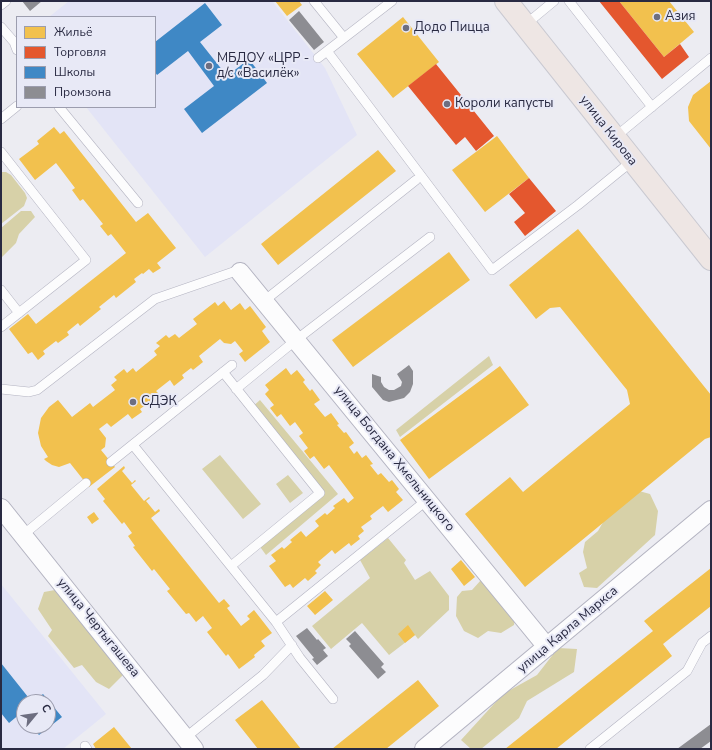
<!DOCTYPE html>
<html>
<head>
<meta charset="utf-8">
<style>
  body { margin:0 }
  #map { position:relative; width:712px; height:750px; overflow:hidden; background:#ececf2; font-family:"Nunito Sans",sans-serif }
  canvas { display:block }
  .frame { position:absolute; inset:0; border:2px solid #292a42; pointer-events:none }
  .legend { position:absolute; left:16px; top:16px; width:140px; height:92px; box-sizing:border-box; background:#e8e9f6; border:1px solid #9c9dae; margin:0; padding:5px 7px; list-style:none; font-size:12px; color:#292a42 }
  .legend li { display:flex; align-items:center; gap:8px; height:20px }
  .legend b { width:20px; border:1px solid #9c9dae }
  .north { position:absolute; left:16px; top:694px; width:40px; height:40px; box-sizing:border-box; background:#e8e9f6; border:1px solid #9c9dae; border-radius:50%; rotate:61deg; font-size:11px; font-weight:700; line-height:16px; text-align:center; color:#292a42 }
  .north::after { content:''; display:block; margin:auto; width:14px; height:18px; background:#6d6e80; clip-path:polygon(50% 0,100% 100%,50% 72%,0 100%) }
</style>
</head>
<body>
<div id="map">
<canvas width="712" height="750"></canvas>
<div class="frame"></div>
<ul class="legend">
<li><b style="height:11px;background:#f2c14e"></b>Жильё</li>
<li><b style="height:11px;background:#e4572e"></b>Торговля</li>
<li><b style="height:11px;background:#3f88c5"></b>Школы</li>
<li><b style="height:11px;background:#8d8d92"></b>Промзона</li>
</ul>
<div class="north">С</div>
</div>
<script>
const ctx = document.querySelector('canvas').getContext('2d');
ctx.lineJoin = 'round';
function fill(path, color) {
  ctx.fillStyle = color;
  ctx.fill(path, 'evenodd');
}
function toPath(rows) {
  const path = new Path2D();
  for (const r of rows) {
    path.moveTo(r[0], r[1]);
    for (let i = 2; i < r.length; i += 2) path.lineTo(r[i], r[i + 1]);
  }
  return path;
}
function trace(path, color, width, dash) {
  ctx.strokeStyle = color;
  ctx.lineWidth = width;
  ctx.lineCap = dash ? 'butt' : 'round';
  ctx.setLineDash(dash || []);
  ctx.stroke(path);
}
function write(font, color, halo, rows, align = 'center') {
  ctx.font = font + ' "Nunito Sans",sans-serif';
  ctx.lineWidth = 4;
  ctx.setLineDash([]);
  ctx.textBaseline = 'middle';
  ctx.strokeStyle = halo;
  ctx.fillStyle = color;
  for (const [text, x, y, turn = 0] of rows) {
    ctx.save();
    ctx.translate(x, y);
    ctx.rotate((+turn || 0) * Math.PI / 180);
    ctx.textAlign = isNaN(turn) ? turn : align;
    if (halo) ctx.strokeText(text, 0, 0);
    ctx.fillText(text, 0, 0);
    ctx.restore();
  }
}
fill(toPath([
  [69,1,272,1,325,68,357,135,205,257,86,107,155,107,155,17,49,17],
  [1,584,106,714,63,749,1,749],
  [24,702,48,702,48,726,24,726]
]), '#e3e4f6');
fill(toPath([
  [1,172,6,172,11,175,25,193,27,198,24,206,1,224],
  [21,211,31,211,35,217,19,234,16,243,1,258,1,228],
  [489,356,493,365,400,437,396,430],
  [260,400,338,494,266,555,258,544,320,493,251,408],
  [220,455,261,504,243,519,202,469],
  [288,475,303,493,290,503,276,484],
  [639,491,650,494,658,511,655,535,597,588,584,587,579,573,587,568,583,552,585,542,598,531,606,517],
  [388,538,406,560,404,563,415,580,430,571,449,596,449,610,418,639,415,635,389,655,362,623,331,649,312,626,370,578,360,560],
  [481,580,515,616,514,625,501,633,488,631,478,638,464,631,456,616,457,597,462,591,472,590],
  [55,590,126,672,109,689,96,682,82,665,74,668,48,636,52,630,38,609,44,592],
  [558,648,577,649,574,672,527,701,519,718,481,749,471,749,461,740,503,694,537,675]
]), '#d7d1a8');
fill(toPath([
  [275,1,299,1,302,5,287,16],
  [619,1,669,1,694,32,664,57],
  [403,17,439,62,393,98,357,54],
  [711,81,711,149,689,121,688,107,693,95],
  [54,127,60,134,64,131,136,222,148,213,176,248,157,263,161,268,153,273,149,269,143,274,142,273,134,279,136,282,116,298,114,295,99,307,101,309,80,326,78,323,67,332,69,335,58,343,56,341,43,351,45,354,38,360,32,352,28,354,9,329,28,314,36,324,126,253,111,234,108,236,100,226,103,224,83,199,80,201,72,190,75,188,56,163,35,180,19,159,39,144,37,141],
  [497,136,529,178,485,212,452,170],
  [378,150,396,171,278,265,261,244],
  [578,229,711,395,711,437,705,439,525,587,465,514,510,477,523,492,630,404,627,390,560,307,550,308,536,319,509,285],
  [449,252,470,280,353,367,332,340],
  [224,301,231,310,240,303,245,310,250,306,266,327,262,331,270,342,245,362,239,354,243,351,235,341,231,344,224,343,220,339,199,356,203,362,193,370,191,368,182,375,184,378,174,386,170,380,156,391,161,396,152,404,150,402,140,409,142,412,132,419,128,414,111,427,107,423,99,429,106,438,105,447,101,450,115,467,89,487,70,463,59,467,52,465,46,461,44,459,48,457,41,446,38,433,41,418,49,407,58,400,72,417,90,403,93,407,115,390,111,385,117,380,114,377,124,369,127,373,133,368,136,372,157,355,154,351,160,346,156,343,166,335,169,338,175,334,179,338,197,324,193,319,215,302,218,306],
  [500,366,529,405,429,479,400,440],
  [286,368,291,375,297,370,305,380,303,382,310,391,312,389,320,400,314,404,325,417,331,413,339,424,337,425,344,433,346,432,354,443,349,447,354,454,357,451,362,458,366,455,373,464,370,465,378,475,381,473,389,482,392,480,399,489,396,492,403,500,388,512,383,506,370,516,372,519,361,527,364,531,358,536,360,539,351,546,349,543,335,554,332,550,318,562,321,565,315,571,317,573,308,581,305,578,293,588,290,584,285,587,269,566,276,561,271,555,282,547,284,549,292,542,290,540,301,531,306,537,319,526,315,521,325,513,327,515,335,508,333,506,344,498,348,503,354,498,329,465,324,469,314,456,310,459,304,451,308,448,299,436,303,433,295,422,290,426,281,414,277,417,270,408,274,405,265,394,269,390,265,385],
  [124,466,125,468,122,471,132,483,135,480,136,481,131,485,144,501,149,497,150,498,146,501,155,512,159,509,160,511,151,518,219,603,224,599,230,606,227,608,241,626,250,619,247,616,254,610,272,633,261,641,265,646,254,655,255,657,239,669,228,654,226,656,207,632,212,628,203,616,196,622,189,613,186,614,167,591,170,589,154,569,152,571,133,547,135,546,128,536,132,533,124,522,122,524,103,501,105,499,97,489],
  [94,512,99,519,92,524,87,517],
  [461,560,475,577,464,586,451,569],
  [711,568,711,606,663,644,672,656,556,749,505,749,653,631,644,621],
  [325,591,333,600,315,615,307,606],
  [408,625,415,635,405,643,398,634],
  [418,680,439,706,386,749,332,749],
  [262,700,301,749,258,749,235,720],
  [114,727,132,749,96,749,93,744]
]), '#f2c14e');
fill(toPath([
  [599,1,619,1,664,57,680,44,689,57,662,79],
  [436,64,494,136,476,151,465,137,456,145,408,86],
  [529,178,556,211,525,236,514,222,525,213,509,194]
]), '#e4572e');
fill(toPath([
  [205,3,222,25,200,42,227,76,249,59,267,83,202,133,184,109,214,86,188,51,157,75,155,72,155,42],
  [1,663,32,702,24,702,24,717,21,713,9,723,1,713],
  [43,694,62,717,39,735,31,726,48,726,48,702,33,702]
]), '#3f88c5');
fill(toPath([
  [22,1,42,1,30,11],
  [299,11,324,42,314,50,289,20],
  [409,365,413,371,413,384,410,392,404,398,389,402,383,400,372,387,372,374,381,377,381,382,384,387,389,390,394,390,401,386,402,382,397,374],
  [307,628,317,640,318,639,326,648,323,650,328,656,317,665,312,659,314,658,296,636],
  [355,631,384,664,381,667,386,672,378,679,349,646,351,644,346,639],
  [711,724,711,741,700,749,677,749]
]), '#8d8d92');
const lane = toPath([
  [314,1,344,38],
  [569,1,652,107],
  [1,5,6,1],
  [525,25,554,1],
  [1,27,14,42,17,50],
  [327,51,492,270,578,205,632,161],
  [318,58,392,1],
  [59,107,138,203],
  [1,119,17,106],
  [614,138,711,58],
  [1,152,86,260,1,327],
  [1,290,19,313],
  [264,301,416,180],
  [223,372,320,493,231,566],
  [1,389,29,392,37,390,155,299,236,271,240,272],
  [236,389,296,340,430,237],
  [133,445,276,622,300,658,333,699],
  [111,462,232,365],
  [23,535,86,483],
  [276,622,427,500],
  [185,738,263,675,292,645],
  [85,746,87,749],
  [590,749,687,671,702,643,711,636]
]);
const street = toPath([
  [240,272,547,647],
  [1,508,194,749],
  [424,749,711,510]
]);
const primary = toPath([
  [506,1,711,259]
]);
trace(lane, '#b3b3c1', 10);
trace(street, '#b3b3c1', 20);
trace(primary, '#c9c9d1', 24);
trace(lane, '#fcfcfd', 9);
trace(street, '#fcfcfd', 18);
trace(primary, '#eee6e4', 22);
for (const [x, y, r, color] of [
  [657,17,4,"#6d6e80"],
  [406,28,4,"#6d6e80"],
  [209,66,4,"#6d6e80"],
  [447,104,4,"#6d6e80"],
  [133,402,4,"#6d6e80"]
]) {
  const dot = new Path2D();
  dot.arc(x, y, r, 0, 2 * Math.PI);
  ctx.fillStyle = color;
  ctx.fill(dot);
  trace(dot, '#e8e9f6', 1.5);
}
write('13px', '#292a42', '#e8e9f6', [
  ["Азия",665,17],
  ["Додо Пицца",414,28],
  ["МБДОУ «ЦРР -",217,59],
  ["д/с «Василёк»",217,74],
  ["Короли капусты",455,104],
  ["СДЭК",141,402]
], 'left');
write('13px', '#292a42', '#e8e9f6', [
  ["улица Кирова",608,131,52],
  ["улица Богдана Хмельницкого",394,459,51],
  ["улица Чертыгашева",98,628,51],
  ["улица Карла Маркса",568,630,-40]
]);
</script>
</body>
</html>
